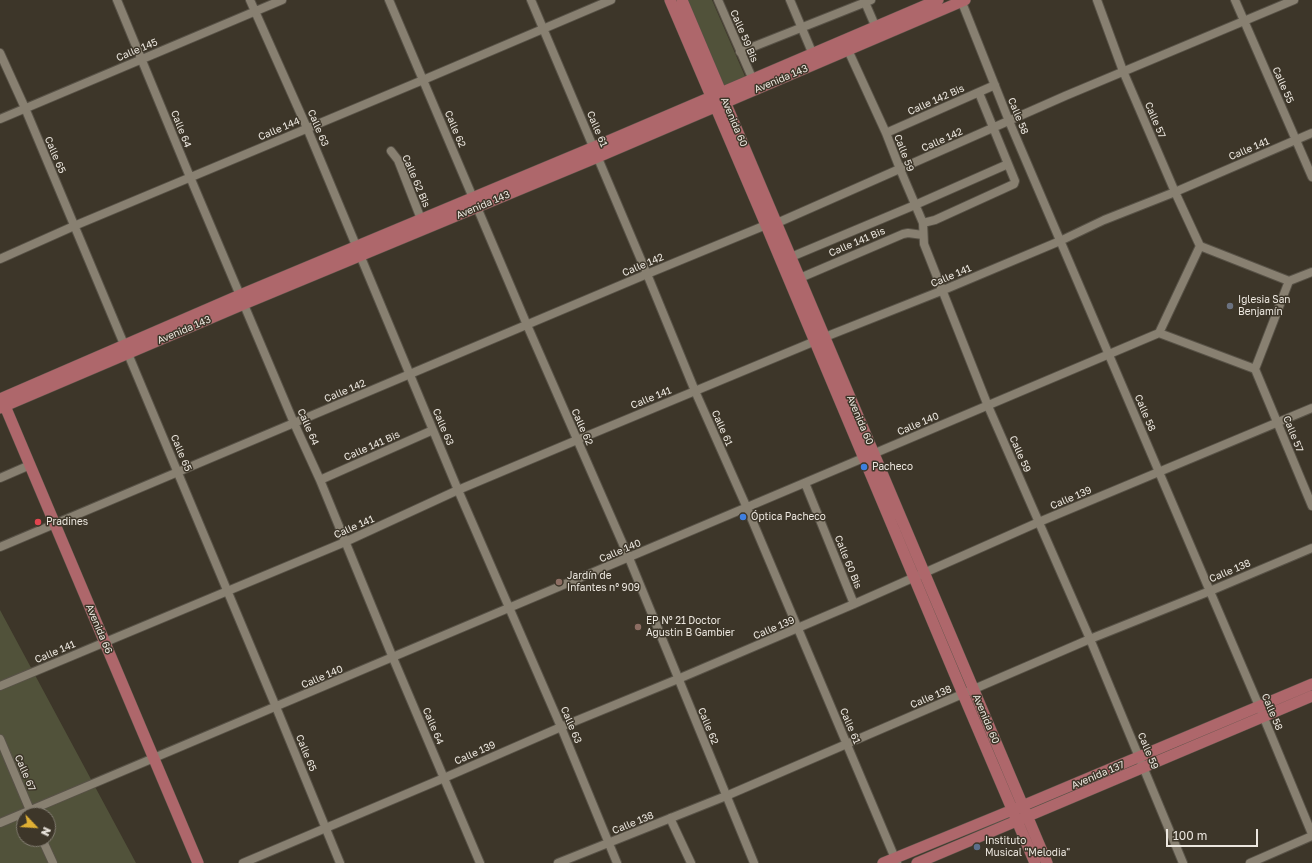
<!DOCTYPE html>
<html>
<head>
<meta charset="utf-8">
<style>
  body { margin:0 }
  #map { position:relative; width:1312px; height:863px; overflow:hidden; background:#3d3629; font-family:"Golos Text",sans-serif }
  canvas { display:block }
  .north { position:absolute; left:16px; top:807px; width:40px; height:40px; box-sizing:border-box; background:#3d3629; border:1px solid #837d72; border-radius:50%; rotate:115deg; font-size:11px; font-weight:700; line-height:16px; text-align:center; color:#ece7df }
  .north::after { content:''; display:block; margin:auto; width:14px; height:18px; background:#e0b034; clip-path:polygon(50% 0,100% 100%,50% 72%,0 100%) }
  .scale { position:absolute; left:1166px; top:829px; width:92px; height:18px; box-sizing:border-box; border:2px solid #ece7df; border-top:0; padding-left:5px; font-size:12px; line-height:14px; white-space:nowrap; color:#ece7df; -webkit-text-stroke:3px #3d3629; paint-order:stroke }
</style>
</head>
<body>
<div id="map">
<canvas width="1312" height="863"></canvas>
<div class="north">N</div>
<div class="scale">100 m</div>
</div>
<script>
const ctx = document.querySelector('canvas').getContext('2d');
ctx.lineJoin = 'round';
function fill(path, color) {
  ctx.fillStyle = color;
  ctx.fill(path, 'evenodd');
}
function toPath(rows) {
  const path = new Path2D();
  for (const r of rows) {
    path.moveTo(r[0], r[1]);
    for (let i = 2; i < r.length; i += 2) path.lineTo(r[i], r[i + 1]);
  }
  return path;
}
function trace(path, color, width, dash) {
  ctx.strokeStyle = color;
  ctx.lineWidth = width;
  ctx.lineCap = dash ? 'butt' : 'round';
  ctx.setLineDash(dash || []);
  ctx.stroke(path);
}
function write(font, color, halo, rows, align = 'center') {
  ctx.font = font + ' "Golos Text",sans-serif';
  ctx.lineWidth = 3;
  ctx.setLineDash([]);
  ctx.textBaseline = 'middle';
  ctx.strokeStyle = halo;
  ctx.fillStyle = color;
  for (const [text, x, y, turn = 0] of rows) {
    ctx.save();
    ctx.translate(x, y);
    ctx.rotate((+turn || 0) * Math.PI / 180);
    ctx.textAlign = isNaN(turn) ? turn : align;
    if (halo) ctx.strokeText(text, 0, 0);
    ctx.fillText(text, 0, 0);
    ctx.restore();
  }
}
fill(toPath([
  [682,0,712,0,747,81,721,91],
  [0,610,136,863,0,863],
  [24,815,48,815,48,839,24,839]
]), '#51523a');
const minor = toPath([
  [117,0,190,177,294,423,320,480,393,658,480,863],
  [250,0,307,128,458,490,561,727,617,863],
  [389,0,527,325,629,558,754,863],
  [531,0,647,274,695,391,747,508,897,863],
  [718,0,753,80],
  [790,0,814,57],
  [864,0,877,30],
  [961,0,1009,121,1259,706,1312,834],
  [1097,0,1123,71,1175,192,1200,246],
  [1235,0,1312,177],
  [848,50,886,133,900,169,923,223,924,244,988,406,1090,639,1183,863],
  [740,52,871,0],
  [0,53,25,108,276,707,340,863],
  [0,119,282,0],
  [886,133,995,85],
  [391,151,398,160,421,219],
  [923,223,935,220,1014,184,1015,181,979,93],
  [791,257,915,205,1008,164],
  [0,259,74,226,423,80,611,0],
  [800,278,903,234,908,233,923,235],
  [1289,281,1312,272],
  [1159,333,1200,246,1289,281],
  [1159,333,1255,369],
  [1255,369,1312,506],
  [1255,369,1289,281],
  [0,478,30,465],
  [320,480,433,430],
  [805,483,854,604],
  [0,547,647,274,766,225,777,223,1065,96,1294,0],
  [0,686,345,542,458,490,577,440,825,337,941,291,1060,241,1104,220,1175,192,1312,133],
  [0,739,32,815],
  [670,818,691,863],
  [0,823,1159,333],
  [42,839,53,863],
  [243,863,444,778,561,727,678,679,854,604,1039,522,1312,408],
  [558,863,726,796,1090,639,1210,591,1312,548],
  [1250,863,1312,836]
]);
const major = toPath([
  [670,0,766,225,963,694,1035,863],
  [682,0,1047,863],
  [0,399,240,295,594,147,938,0],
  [2,399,198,863],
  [0,408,244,304,598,157,965,0],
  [883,863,1022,806,1312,684],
  [917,863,1312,696]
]);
trace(minor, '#585247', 10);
trace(major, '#585247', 12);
trace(minor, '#888071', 8);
trace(major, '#ae676b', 11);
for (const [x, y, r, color] of [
  [1230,306,4,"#6b7280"],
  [864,467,4,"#3f7fe0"],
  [743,517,4,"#3f7fe0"],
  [38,522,4,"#e0444e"],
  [559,582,4,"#8d6e63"],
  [638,627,4,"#8d6e63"],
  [977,847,4,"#5c6f8a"]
]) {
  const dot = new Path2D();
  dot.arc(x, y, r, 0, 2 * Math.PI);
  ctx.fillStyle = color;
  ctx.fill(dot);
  trace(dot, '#3d3629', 1.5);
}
write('10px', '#ece7df', '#3d3629', [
  ["Calle 59 Bis",744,36,67],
  ["Calle 145",137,50,-23],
  ["Avenida 143",781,79,-23],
  ["Calle 55",1283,85,66],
  ["Calle 142 Bis",936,100,-24],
  ["Calle 58",1018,116,68],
  ["Calle 57",1155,120,67],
  ["Avenida 60",734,122,67],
  ["Calle 63",318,128,67],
  ["Calle 64",181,129,68],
  ["Calle 144",279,129,-23],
  ["Calle 62",455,129,67],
  ["Calle 61",597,129,67],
  ["Calle 142",942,140,-24],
  ["Calle 141",1249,149,-23],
  ["Calle 59",904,153,69],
  ["Calle 65",55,155,67],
  ["Calle 62 Bis",416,181,67],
  ["Avenida 143",483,205,-23],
  ["Calle 141 Bis",857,242,-23],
  ["Calle 142",643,265,-23],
  ["Calle 141",951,276,-23],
  ["Avenida 143",184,330,-23],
  ["Calle 142",345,391,-23],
  ["Calle 141",651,398,-22],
  ["Calle 58",1145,413,67],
  ["Avenida 60",860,420,67],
  ["Calle 140",918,424,-23],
  ["Calle 64",308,427,66],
  ["Calle 63",443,427,67],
  ["Calle 62",582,427,66],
  ["Calle 61",722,428,66],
  ["Calle 57",1293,434,68],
  ["Calle 141 Bis",372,446,-24],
  ["Calle 65",181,453,67],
  ["Calle 59",1020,454,66],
  ["Calle 139",1071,498,-23],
  ["Calle 141",354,527,-24],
  ["Calle 140",620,551,-23],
  ["Calle 60 Bis",848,562,68],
  ["Calle 138",1230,571,-23],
  ["Calle 139",774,628,-23],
  ["Avenida 66",99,629,67],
  ["Calle 141",55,652,-23],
  ["Calle 140",322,677,-23],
  ["Calle 138",931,697,-23],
  ["Calle 58",1272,712,67],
  ["Avenida 60",986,719,67],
  ["Calle 63",571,725,67],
  ["Calle 64",433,726,67],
  ["Calle 62",708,726,68],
  ["Calle 61",850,726,67],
  ["Calle 59",1148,751,67],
  ["Calle 65",306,753,68],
  ["Calle 139",475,753,-24],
  ["Calle 67",25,773,67],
  ["Avenida 137",1098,775,-23],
  ["Calle 138",633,823,-22]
]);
write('10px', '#ece7df', '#3d3629', [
  ["Iglesia San",1238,300],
  ["Benjamín",1238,312],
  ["Pacheco",872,467],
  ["Óptica Pacheco",751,517],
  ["Pradines",46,522],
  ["Jardín de",567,576],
  ["Infantes n° 909",567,588],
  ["EP N° 21 Doctor",646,621],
  ["Agustin B Gambier",646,633],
  ["Instituto",985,841],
  ["Musical \"Melodia\"",985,853]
], 'left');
</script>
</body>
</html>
